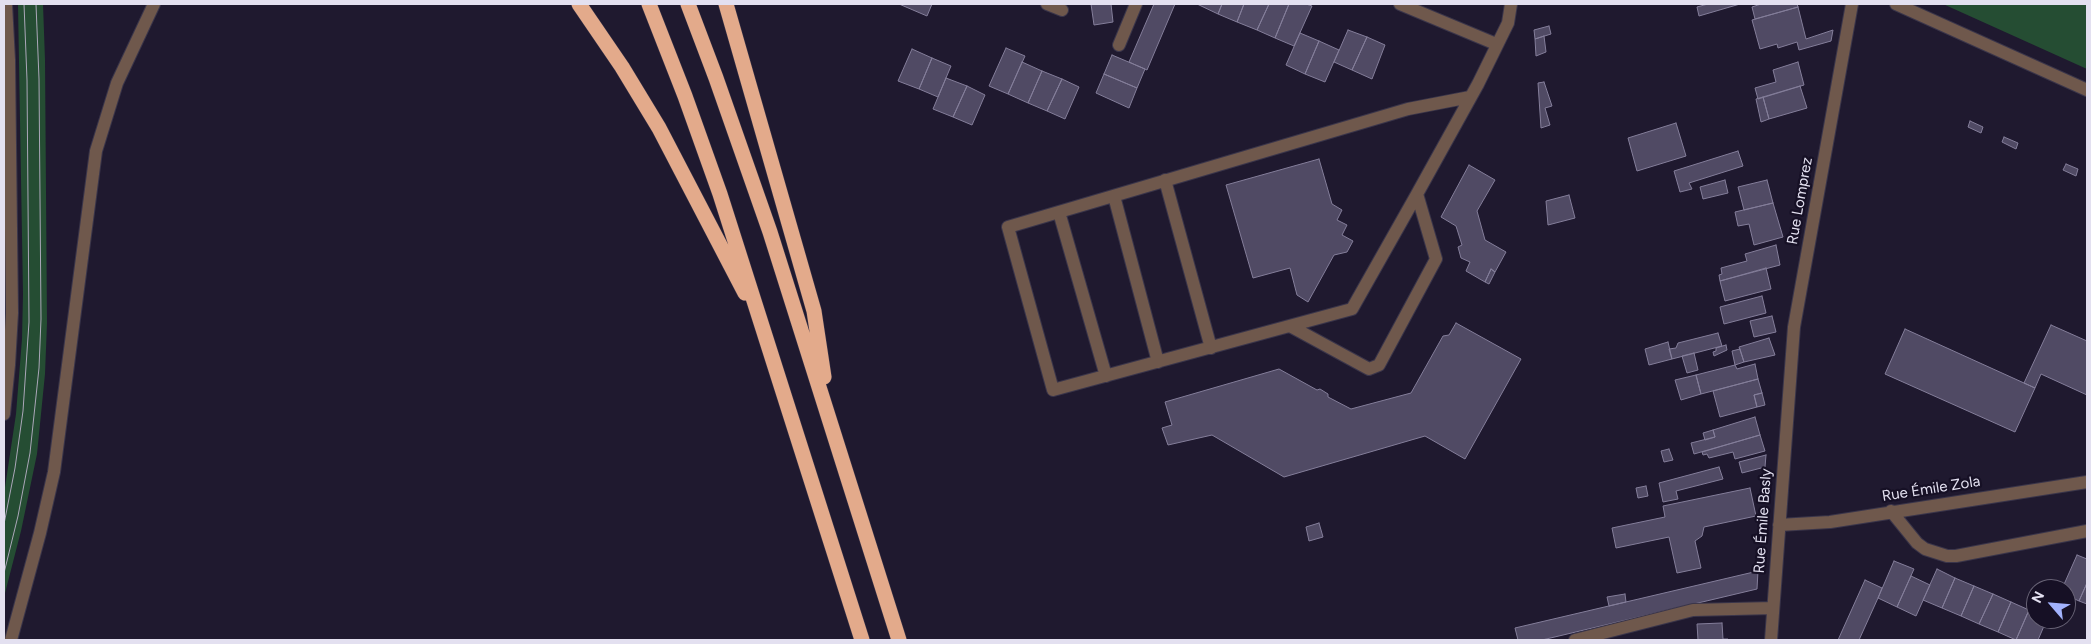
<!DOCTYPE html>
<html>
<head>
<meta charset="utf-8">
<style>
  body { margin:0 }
  #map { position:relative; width:2091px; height:644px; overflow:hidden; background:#1f192f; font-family:Figtree,sans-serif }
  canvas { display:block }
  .frame { position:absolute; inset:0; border:5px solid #e3e0f0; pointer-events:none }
  .north { position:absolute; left:2026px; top:579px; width:50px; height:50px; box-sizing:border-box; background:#161025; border:1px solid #686376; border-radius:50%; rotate:297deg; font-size:14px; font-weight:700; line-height:20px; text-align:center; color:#e3e0f0 }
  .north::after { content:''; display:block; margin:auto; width:18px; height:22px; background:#a2b2fd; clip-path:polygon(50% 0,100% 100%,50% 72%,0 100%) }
</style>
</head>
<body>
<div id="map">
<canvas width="2091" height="644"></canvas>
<div class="frame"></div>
<div class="north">N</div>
</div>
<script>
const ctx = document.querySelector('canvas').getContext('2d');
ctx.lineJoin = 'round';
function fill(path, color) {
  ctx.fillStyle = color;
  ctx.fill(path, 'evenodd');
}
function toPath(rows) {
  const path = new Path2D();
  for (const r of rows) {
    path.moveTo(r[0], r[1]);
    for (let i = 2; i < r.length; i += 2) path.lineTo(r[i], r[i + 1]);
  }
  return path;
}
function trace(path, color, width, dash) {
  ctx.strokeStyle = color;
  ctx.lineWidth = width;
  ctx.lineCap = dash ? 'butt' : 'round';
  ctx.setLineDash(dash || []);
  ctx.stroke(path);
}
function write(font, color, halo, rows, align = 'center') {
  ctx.font = font + ' Figtree,sans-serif';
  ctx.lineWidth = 4.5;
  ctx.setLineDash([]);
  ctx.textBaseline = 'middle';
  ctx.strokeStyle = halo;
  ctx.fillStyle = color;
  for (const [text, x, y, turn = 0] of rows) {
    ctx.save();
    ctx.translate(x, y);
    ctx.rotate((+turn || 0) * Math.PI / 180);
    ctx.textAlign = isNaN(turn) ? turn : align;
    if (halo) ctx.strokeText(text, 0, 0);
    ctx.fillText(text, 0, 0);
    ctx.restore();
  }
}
fill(toPath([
  [18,4,43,4,45,60,47,323,45,374,37,454,21,531,4,597,4,494,16,414,22,339,23,294],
  [1943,4,2087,4,2087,69]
]), '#254d33');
const building = toPath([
  [899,4,932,4,927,16,899,4],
  [1091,4,1111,4,1113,22,1094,25,1091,4],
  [1154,4,1175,4,1147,70,1129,62,1154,4],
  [1197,4,1222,4,1218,14,1197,4],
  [1222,4,1244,4,1237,22,1218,14,1222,4],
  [1244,4,1269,4,1257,30,1237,22,1244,4],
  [1269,4,1289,4,1275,38,1257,30,1269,4],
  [1289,4,1306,4,1312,6,1294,46,1275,38,1289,4],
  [1708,4,1740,4,1699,16,1697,7,1708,4],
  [1761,4,1797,4,1798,7,1755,19,1752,7,1761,4],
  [1798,7,1806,39,1833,30,1831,41,1799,50,1797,42,1778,48,1777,44,1760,49,1752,20,1798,7],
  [1549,26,1551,34,1535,39,1534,30,1549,26],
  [1348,30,1367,37,1352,70,1334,62,1348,30],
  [1300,33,1319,41,1305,74,1286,65,1300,33],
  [1544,36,1546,52,1536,56,1535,39,1544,36],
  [1367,37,1385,45,1372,79,1352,70,1367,37],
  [1319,41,1339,50,1325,82,1305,74,1319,41],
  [1006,48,1025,56,1008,94,989,86,1006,48],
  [912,49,932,58,919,89,898,81,912,49],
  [1112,55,1145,69,1137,88,1104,74,1112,55],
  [932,58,951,66,938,97,919,89,932,58],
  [1022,62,1042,71,1028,103,1008,94,1022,62],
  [1798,62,1804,85,1758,99,1755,88,1776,82,1773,70,1798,62],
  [1042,71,1062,79,1047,111,1028,103,1042,71],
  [1104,74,1137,88,1129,108,1096,93,1104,74],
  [946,78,967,86,953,117,933,109,946,78],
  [1062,79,1079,87,1065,119,1047,111,1062,79],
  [1544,82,1552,106,1545,108,1550,125,1541,128,1538,83,1544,82],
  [967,86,985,95,972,125,953,117,967,86],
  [1800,86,1807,108,1769,119,1763,97,1800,86],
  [1763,97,1769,119,1761,122,1756,99,1763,97],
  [1970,121,1983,127,1981,133,1968,127,1970,121],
  [1676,123,1686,156,1637,171,1628,138,1676,123],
  [2004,137,2018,143,2016,149,2002,142,2004,137],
  [1738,151,1743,166,1689,183,1692,189,1680,192,1674,171,1738,151],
  [1319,159,1332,204,1342,210,1337,220,1347,225,1342,235,1353,241,1347,252,1334,255,1308,302,1297,295,1290,268,1253,278,1226,185,1319,159],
  [2066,164,2078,169,2076,176,2063,170,2066,164],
  [1469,165,1495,180,1477,211,1485,240,1506,252,1495,272,1491,269,1485,282,1466,271,1470,262,1461,258,1458,247,1462,245,1456,226,1441,217,1469,165],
  [1725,180,1728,193,1703,199,1700,187,1725,180],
  [1767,180,1773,203,1744,210,1738,187,1767,180],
  [1569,195,1575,218,1548,225,1546,201,1569,195],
  [1773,203,1783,237,1754,245,1749,224,1738,226,1735,212,1773,203],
  [1776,245,1780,265,1720,281,1719,275,1722,274,1721,268,1747,261,1745,254,1776,245],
  [1766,268,1771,289,1725,301,1720,281,1766,268],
  [1491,269,1495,272,1489,284,1485,282,1491,269],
  [1762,296,1766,313,1724,324,1720,307,1762,296],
  [1772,316,1776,332,1754,337,1750,321,1772,316],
  [1456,323,1521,359,1465,459,1425,436,1284,477,1212,435,1168,445,1162,428,1172,425,1165,402,1279,369,1317,390,1320,389,1328,394,1328,397,1351,409,1411,393,1443,336,1449,335,1456,323],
  [2051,325,2087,341,2087,395,2041,374,2035,388,2024,383,2051,325],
  [1905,329,2035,388,2015,432,1885,374,1905,329],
  [1718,333,1722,346,1672,359,1669,349,1676,348,1678,343,1718,333],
  [1769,338,1775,355,1744,362,1739,347,1769,338],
  [1668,342,1672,359,1649,365,1645,349,1668,342],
  [1726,345,1727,350,1714,356,1713,352,1716,351,1716,348,1726,345],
  [1740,349,1744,362,1735,365,1732,351,1740,349],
  [1694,353,1698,370,1687,373,1682,356,1694,353],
  [1755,364,1758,379,1701,394,1696,375,1735,365,1737,369,1755,364],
  [1696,375,1701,394,1681,400,1675,380,1696,375],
  [1758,379,1762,393,1754,395,1757,407,1720,417,1713,391,1758,379],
  [1762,393,1765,405,1757,407,1754,395,1762,393],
  [1755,417,1760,435,1694,454,1691,443,1715,437,1713,430,1755,417],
  [1713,430,1715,437,1705,440,1703,433,1713,430],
  [1760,435,1765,451,1735,459,1733,452,1709,458,1707,454,1703,455,1702,452,1760,435],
  [1669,449,1673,460,1664,462,1661,451,1669,449],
  [1766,455,1765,467,1742,473,1739,462,1766,455],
  [1719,467,1723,479,1676,491,1678,499,1663,502,1659,483,1719,467],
  [1646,486,1648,496,1638,498,1636,488,1646,486],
  [1750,488,1756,516,1704,527,1702,536,1695,541,1701,568,1677,573,1669,537,1616,548,1612,528,1665,517,1663,506,1750,488],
  [1319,523,1323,537,1309,541,1306,527,1319,523],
  [2077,555,2087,559,2087,583,2079,601,2066,595,2066,589,2062,589,2077,555],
  [1894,561,1914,569,1897,607,1878,598,1894,561],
  [1937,569,1955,578,1942,608,1923,600,1937,569],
  [1758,571,1757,589,1542,640,1518,640,1515,628,1758,571],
  [1911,576,1930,585,1916,616,1897,607,1911,576],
  [1955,578,1974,586,1961,616,1942,608,1955,578],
  [1865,580,1882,588,1878,598,1859,640,1838,640,1865,580],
  [2087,583,2087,604,2079,601,2087,583],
  [1974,586,1993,594,1979,624,1961,616,1974,586],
  [1625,594,1626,602,1609,606,1607,597,1625,594],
  [1993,594,2011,602,1998,632,1979,624,1993,594],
  [2011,602,2029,610,2016,640,1998,632,2011,602],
  [2029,610,2036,613,2036,619,2047,619,2038,640,2016,640,2029,610],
  [1722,623,1723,639,1728,639,1728,640,1698,640,1697,624,1722,623]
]);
fill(building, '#504a64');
trace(building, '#847e9a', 1);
const minor = toPath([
  [1047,4,1062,10],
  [1400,4,1496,44],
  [1896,4,2087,90],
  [1119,45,1136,4],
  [1165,180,1211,348],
  [1417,194,1352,309,1053,390,1008,227,1408,109,1470,97],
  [1114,196,1158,362],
  [1059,212,1106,376],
  [1290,326,1369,369,1379,365,1436,259,1417,194,1478,84,1508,23,1511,4],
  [4,414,9,365,12,313,9,60,6,4],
  [1891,511,1917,543,1925,549,1947,556,1956,556,2087,531],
  [1779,525,1830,522,2087,482],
  [11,640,40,533,54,472,96,151,117,83,154,4],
  [1575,640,1693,610,1773,608],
  [1771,640,1794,327,1852,4]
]);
const highway = toPath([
  [579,4,622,67,659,128,745,293],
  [649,4,685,96,720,194,862,640],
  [688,4,716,78,770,232,899,640],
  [726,4,814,311,824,377]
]);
trace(minor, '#3a354a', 14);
trace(highway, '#3a354a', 16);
trace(minor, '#6f584c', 12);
trace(highway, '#e3aa8b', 15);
trace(toPath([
  [4,524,15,468,23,411,29,322,27,80,24,4],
  [4,573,18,516,30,453,39,368,41,319,39,79,36,4]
]), '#aba7b9', 1);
write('15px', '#e3e0f0', '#161025', [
  ["Rue Lomprez",1800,201,-80],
  ["Rue Émile Zola",1931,489,-9],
  ["Rue Émile Basly",1763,521,-86]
]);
</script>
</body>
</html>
